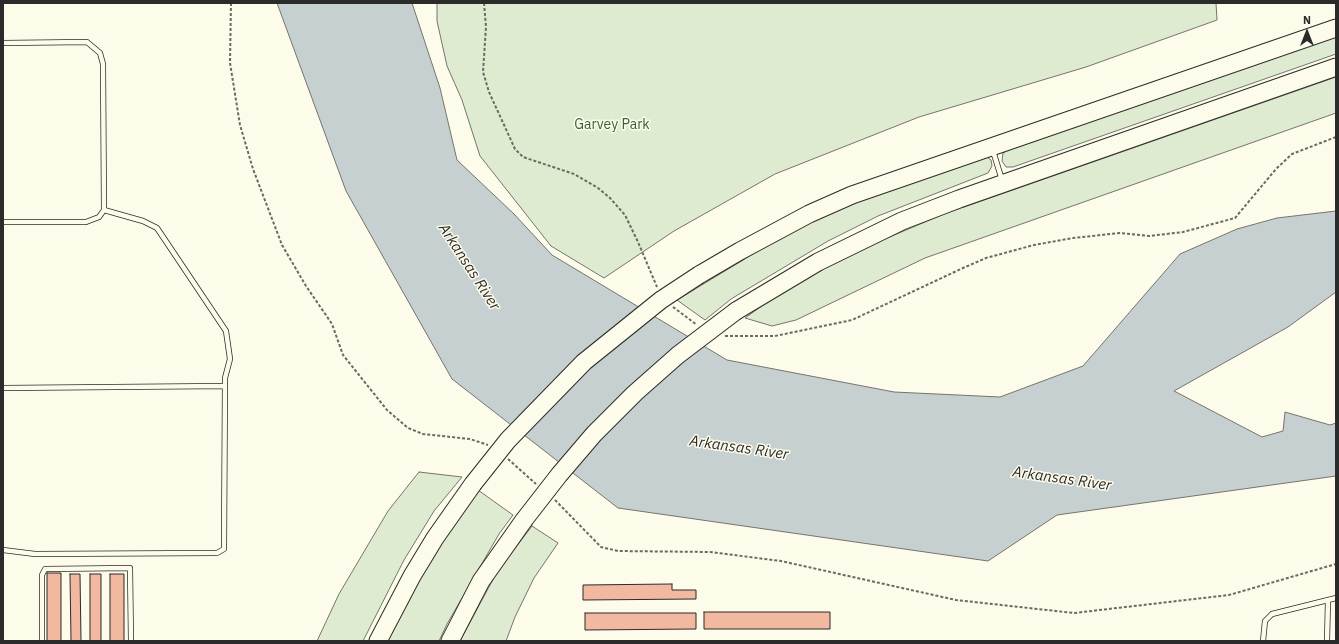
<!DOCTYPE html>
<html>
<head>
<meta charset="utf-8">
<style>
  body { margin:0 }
  #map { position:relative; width:1339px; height:644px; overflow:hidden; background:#fdfbea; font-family:"IBM Plex Sans",sans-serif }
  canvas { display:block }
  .frame { position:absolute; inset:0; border:4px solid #2b2b2b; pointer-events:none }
  .north { position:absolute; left:1287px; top:12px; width:40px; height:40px; -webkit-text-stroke:3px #fdfbea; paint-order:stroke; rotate:0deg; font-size:11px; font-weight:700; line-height:16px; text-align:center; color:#2b2b2b }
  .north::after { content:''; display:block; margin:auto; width:14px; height:18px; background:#2b2b2b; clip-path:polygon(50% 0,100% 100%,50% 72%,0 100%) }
</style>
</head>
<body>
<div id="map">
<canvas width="1339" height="644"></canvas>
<div class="frame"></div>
<div class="north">N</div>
</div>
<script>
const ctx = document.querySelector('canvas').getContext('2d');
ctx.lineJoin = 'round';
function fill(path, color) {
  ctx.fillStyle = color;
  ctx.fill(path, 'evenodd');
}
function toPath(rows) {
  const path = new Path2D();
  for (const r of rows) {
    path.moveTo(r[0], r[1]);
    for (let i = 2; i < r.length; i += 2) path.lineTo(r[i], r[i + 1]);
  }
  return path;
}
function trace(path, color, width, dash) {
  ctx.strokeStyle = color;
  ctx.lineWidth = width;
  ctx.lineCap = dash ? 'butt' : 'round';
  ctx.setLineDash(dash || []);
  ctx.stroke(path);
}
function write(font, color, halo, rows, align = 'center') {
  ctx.font = font + ' "IBM Plex Sans",sans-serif';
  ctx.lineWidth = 3;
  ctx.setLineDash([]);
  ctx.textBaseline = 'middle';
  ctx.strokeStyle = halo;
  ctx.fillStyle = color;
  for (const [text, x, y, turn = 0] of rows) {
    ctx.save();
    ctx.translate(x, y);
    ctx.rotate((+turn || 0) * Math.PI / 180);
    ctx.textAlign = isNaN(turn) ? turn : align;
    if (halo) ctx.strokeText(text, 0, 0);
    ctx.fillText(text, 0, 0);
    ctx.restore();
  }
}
const green = toPath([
  [437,3,1216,3,1217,20,1086,67,919,117,775,174,674,231,604,278,551,246,480,156,462,100,447,66,437,21,437,3],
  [1336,34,1336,54,1013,167,1006,167,1002,161,1003,153,1012,148,1336,34],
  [1336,77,1336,113,925,258,796,320,772,326,745,318,781,292,824,268,861,249,944,214,1336,77],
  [987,157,991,160,992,166,988,173,878,216,828,241,731,299,705,320,677,300,791,231,840,207,987,157],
  [419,472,462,477,434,511,404,560,363,641,317,641,339,594,388,511,419,472],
  [478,490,513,515,499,534,447,624,439,641,387,641,413,591,436,550,478,490],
  [532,526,558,543,534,578,515,617,506,641,460,641,497,572,532,526]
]);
fill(green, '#deebd1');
trace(green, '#74746e', 1);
const water = toPath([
  [277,3,412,3,440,88,457,160,514,214,552,255,727,360,894,392,1000,397,1083,366,1180,254,1237,229,1277,218,1336,211,1336,292,1288,327,1174,391,1262,437,1283,431,1285,412,1330,425,1336,423,1336,476,1057,515,988,561,618,508,452,379,346,191,277,3]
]);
fill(water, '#c7d0d0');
trace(water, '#74746e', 1);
const building = toPath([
  [47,573,61,573,61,641,47,641,47,573],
  [70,574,80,574,81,641,71,641,70,574],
  [90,574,101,574,101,641,90,641,90,574],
  [110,574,124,574,124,641,110,641,110,574],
  [672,584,672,590,696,590,696,599,583,600,583,585,672,584],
  [704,612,830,612,830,629,704,629,704,612],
  [585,613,696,613,696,629,585,630,585,613]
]);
fill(building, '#f2b8a0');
trace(building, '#2b2b2b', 1);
const lane = toPath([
  [3,43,87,42,100,53,103,64,104,210,99,217,86,222,3,222],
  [993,151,1002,180],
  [3,388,225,386],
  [3,550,35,554,217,553,224,549,225,378,230,359,226,331,157,228,143,221,104,210],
  [42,641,42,575,45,569,130,568,131,641],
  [1263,641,1265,621,1272,614,1336,598],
  [1327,641,1328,600]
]);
const highway = toPath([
  [699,275,740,251,809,214,852,195,1336,28],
  [736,311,818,262,902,221,959,199,1336,67],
  [378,641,412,576,435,538,473,484],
  [450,641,481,581,524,520]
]);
trace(lane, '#2b2b2b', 6);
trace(highway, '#2b2b2b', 19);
trace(toPath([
  [231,3,230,63,240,125,253,169,282,245,306,286,332,324,343,355,387,410,408,428,423,434,470,439,488,445],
  [484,3,486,27,483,72,489,92,515,149,523,157,574,174,598,188,610,198,625,215,638,242,657,287],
  [673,307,697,325],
  [725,336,775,336,852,320,963,268,986,258,1034,245,1073,238,1120,233,1149,236,1183,232,1235,218,1276,169,1292,154,1336,137],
  [508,459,536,484],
  [555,500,601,547,618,551,710,552,781,561,956,600,1074,613,1229,595,1336,564]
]), '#6a6964', 2, [3, 2]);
trace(lane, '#fdfbea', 4.5);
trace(highway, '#fdfbea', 17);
const highwayBridge = toPath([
  [473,484,508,440,584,362,661,300,699,275],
  [524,520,559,475,594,434,635,393,678,355,736,311]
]);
trace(highwayBridge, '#2b2b2b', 19, []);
trace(highwayBridge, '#fdfbea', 17);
write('14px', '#34623c', '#fdfbea', [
  ["Garvey Park",612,125]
]);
write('italic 15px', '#2b2b2b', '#fdfbea', [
  ["Arkansas River",469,267,57],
  ["Arkansas River",739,448,8],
  ["Arkansas River",1062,479,8]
]);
</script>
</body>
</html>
